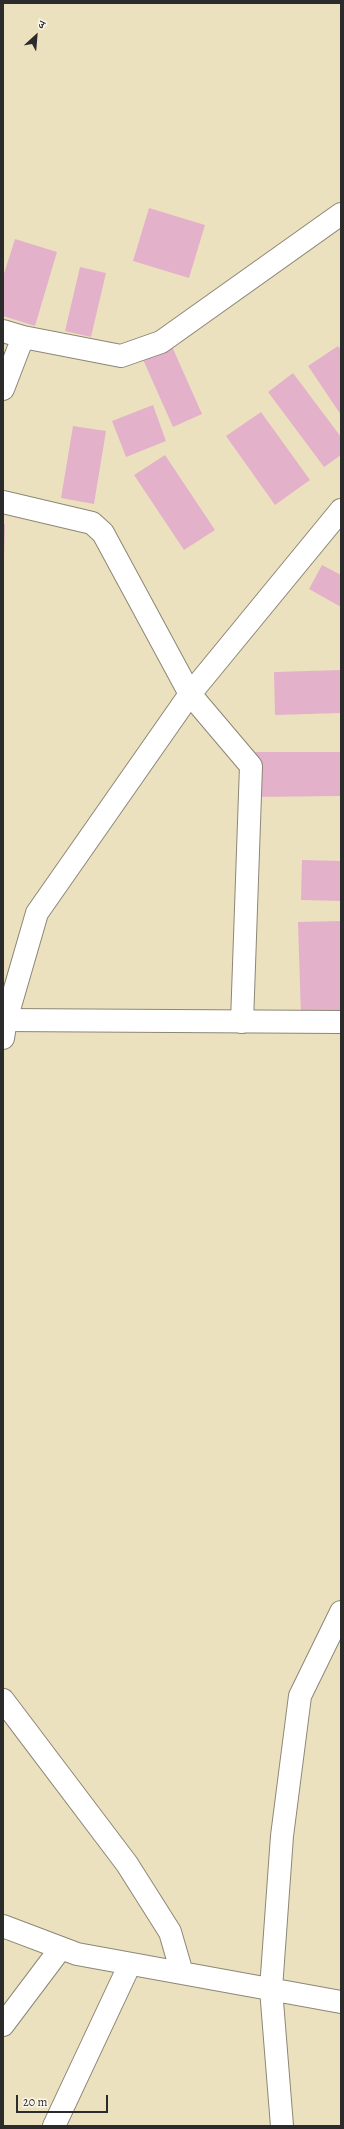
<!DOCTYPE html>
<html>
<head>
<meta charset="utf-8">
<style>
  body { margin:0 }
  #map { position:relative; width:344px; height:2129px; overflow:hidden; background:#ece1bf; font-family:Alegreya,"Noto Serif Devanagari",serif }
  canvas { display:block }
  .frame { position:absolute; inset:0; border:4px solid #2b2b2b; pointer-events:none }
  .north { position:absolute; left:16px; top:16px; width:40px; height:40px; -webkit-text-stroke:3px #fbf7ec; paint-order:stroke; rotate:26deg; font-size:11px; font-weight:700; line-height:16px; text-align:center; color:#2b2b2b }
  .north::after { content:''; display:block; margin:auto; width:14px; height:18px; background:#2b2b2b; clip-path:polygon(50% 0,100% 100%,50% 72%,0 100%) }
  .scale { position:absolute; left:16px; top:2095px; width:92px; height:18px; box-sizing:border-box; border:2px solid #2b2b2b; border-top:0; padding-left:5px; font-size:12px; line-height:14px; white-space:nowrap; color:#2b2b2b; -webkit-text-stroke:3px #fbf7ec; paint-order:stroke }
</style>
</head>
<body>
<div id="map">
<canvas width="344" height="2129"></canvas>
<div class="frame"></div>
<div class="north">उ</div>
<div class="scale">20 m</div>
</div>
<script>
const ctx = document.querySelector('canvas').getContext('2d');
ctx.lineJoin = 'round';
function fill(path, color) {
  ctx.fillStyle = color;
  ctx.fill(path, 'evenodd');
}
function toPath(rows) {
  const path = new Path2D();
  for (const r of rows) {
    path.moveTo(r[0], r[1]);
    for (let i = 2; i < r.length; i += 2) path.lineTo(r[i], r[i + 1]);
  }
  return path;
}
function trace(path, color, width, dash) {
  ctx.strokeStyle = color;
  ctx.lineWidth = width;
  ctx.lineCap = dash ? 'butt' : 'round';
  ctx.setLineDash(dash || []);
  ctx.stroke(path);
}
fill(toPath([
  [149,208,205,225,189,278,133,261],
  [15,239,57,252,35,326,3,316,3,277],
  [80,267,106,273,91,337,65,331],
  [170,342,202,414,173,427,141,355],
  [338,346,341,350,341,415,308,366],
  [293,373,341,437,341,455,324,467,268,392],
  [153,405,166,441,126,457,112,421],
  [261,412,310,480,275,505,226,436],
  [73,426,106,431,94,504,61,498],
  [165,455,215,530,184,550,134,475],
  [3,524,5,524,4,561,3,561],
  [322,565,341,575,341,607,309,589],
  [341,670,341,713,275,715,274,672],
  [252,752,341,752,341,796,252,797],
  [302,860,341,861,341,901,301,900],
  [341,921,341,1016,301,1017,298,922]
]), '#e4b1ca');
const street = toPath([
  [3,331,23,337,121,356,161,342,341,214],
  [3,389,23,337],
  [3,502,92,523,103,533,190,694,251,766,242,1022],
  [3,1038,6,1020,37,913,190,694,341,510],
  [3,1700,127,1864,170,1932,182,1973],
  [3,1926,77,1954,341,2002],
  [3,2025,61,1948],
  [54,2126,130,1964],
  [282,2126,271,1989,282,1836,300,1696,341,1612]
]);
const secondary = toPath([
  [3,1020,341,1022]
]);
trace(street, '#8c8675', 24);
trace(secondary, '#8c8675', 24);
trace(street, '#fff', 22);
trace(secondary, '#fff', 22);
</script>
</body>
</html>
